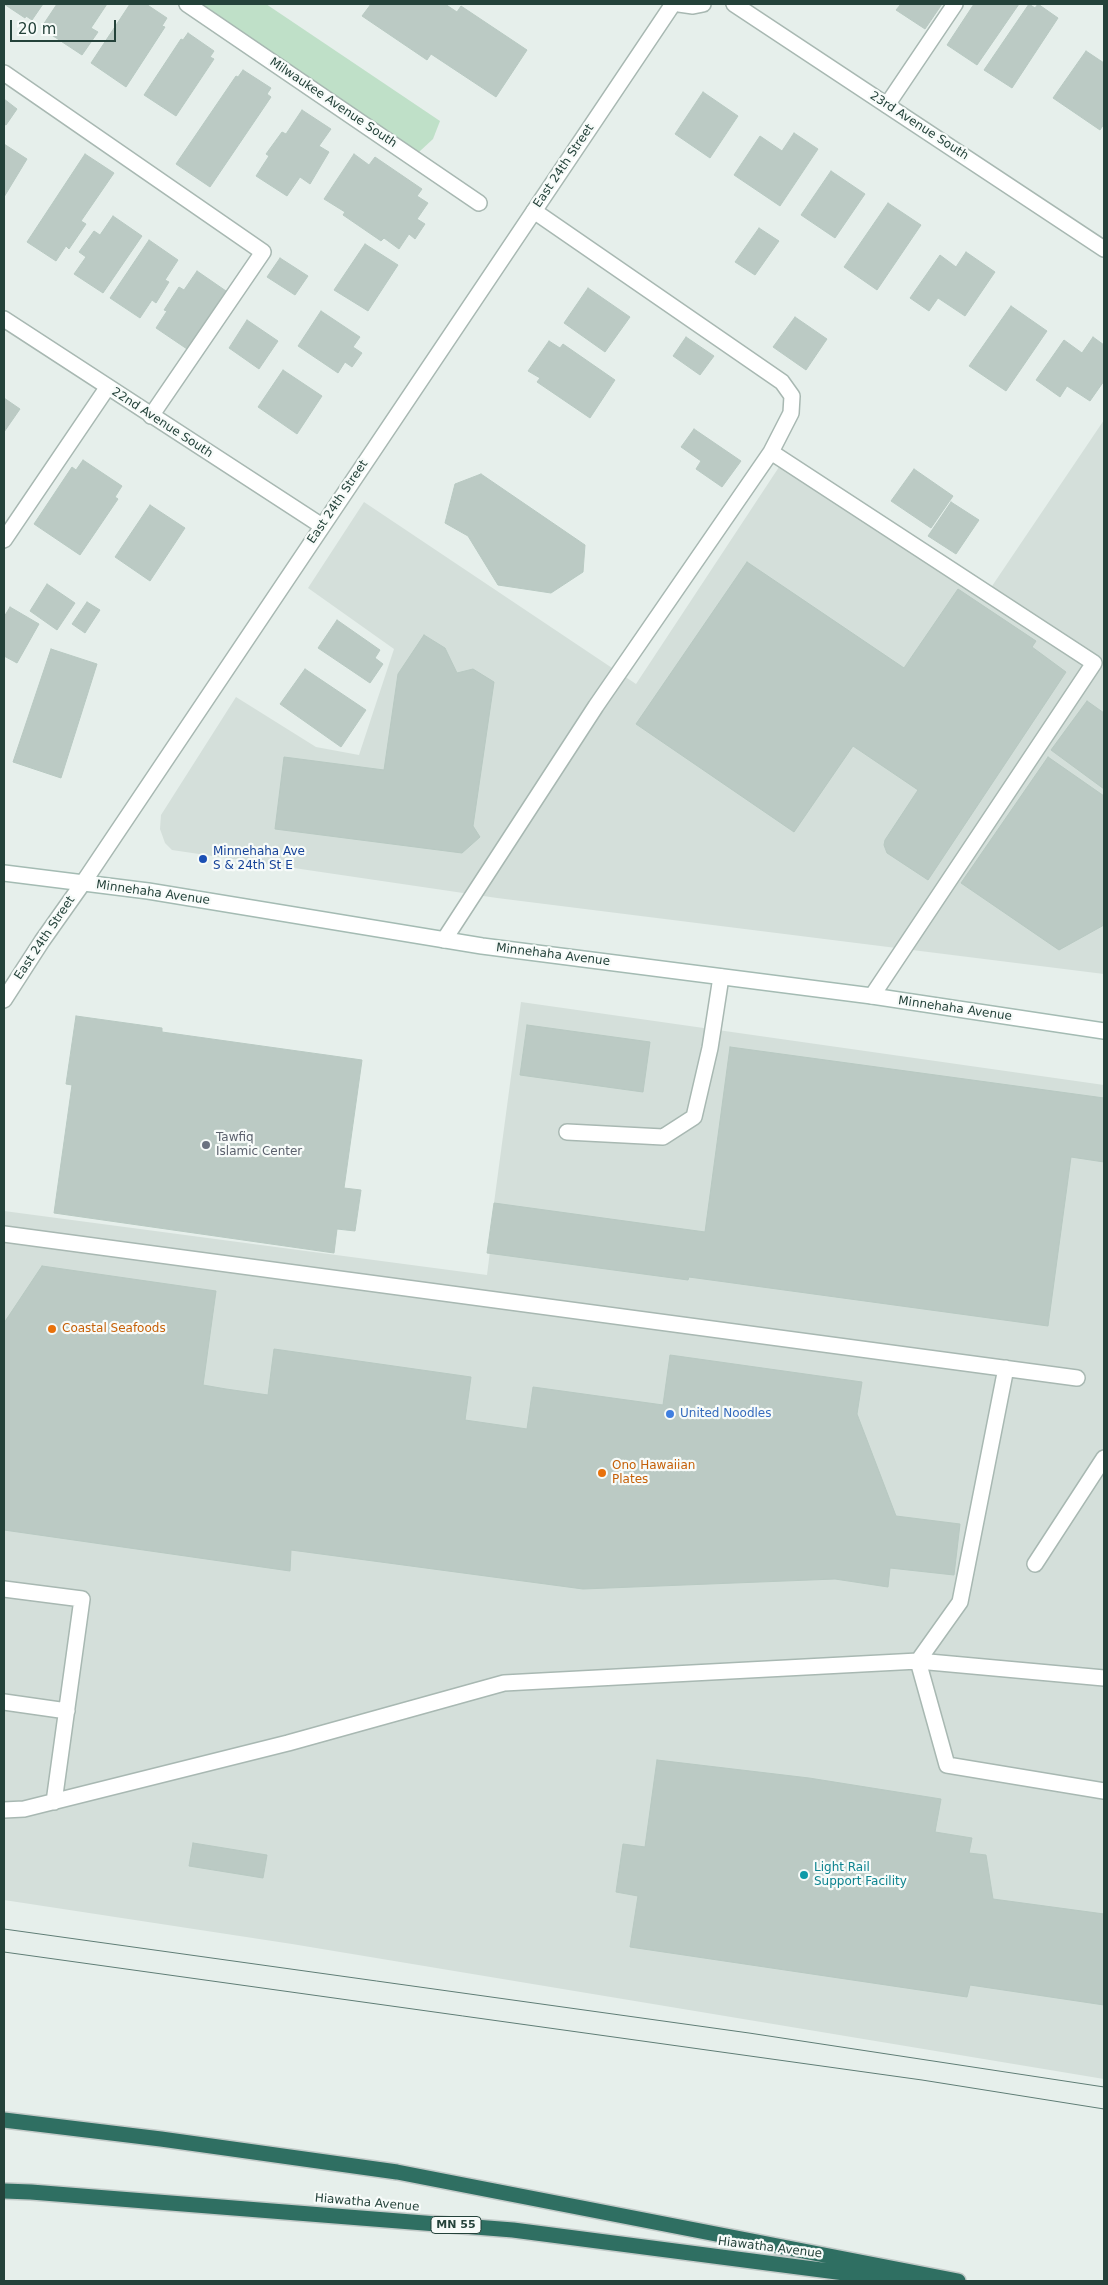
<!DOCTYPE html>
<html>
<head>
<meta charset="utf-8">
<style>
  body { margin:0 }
  #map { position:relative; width:1108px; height:2285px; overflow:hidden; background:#e6efeb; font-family:"DejaVu Sans",sans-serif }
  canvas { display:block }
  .frame { position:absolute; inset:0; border:5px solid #24423a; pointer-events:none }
  .scale { position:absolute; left:10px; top:20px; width:106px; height:22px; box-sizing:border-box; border:2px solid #24423a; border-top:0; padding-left:6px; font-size:15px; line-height:18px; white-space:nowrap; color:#24423a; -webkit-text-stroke:4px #f7fbf9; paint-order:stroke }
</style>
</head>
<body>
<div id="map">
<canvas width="1108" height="2285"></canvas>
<div class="frame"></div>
<div class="scale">20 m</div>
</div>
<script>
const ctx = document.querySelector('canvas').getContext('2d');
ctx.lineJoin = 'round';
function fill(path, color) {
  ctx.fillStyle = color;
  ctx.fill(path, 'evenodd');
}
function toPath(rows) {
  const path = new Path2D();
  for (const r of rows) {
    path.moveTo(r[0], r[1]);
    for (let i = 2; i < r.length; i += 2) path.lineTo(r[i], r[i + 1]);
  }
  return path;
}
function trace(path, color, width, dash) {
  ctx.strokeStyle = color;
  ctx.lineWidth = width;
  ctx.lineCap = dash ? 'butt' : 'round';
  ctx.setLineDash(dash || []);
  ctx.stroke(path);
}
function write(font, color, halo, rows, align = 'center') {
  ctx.font = font + ' "DejaVu Sans",sans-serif';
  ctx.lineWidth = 4.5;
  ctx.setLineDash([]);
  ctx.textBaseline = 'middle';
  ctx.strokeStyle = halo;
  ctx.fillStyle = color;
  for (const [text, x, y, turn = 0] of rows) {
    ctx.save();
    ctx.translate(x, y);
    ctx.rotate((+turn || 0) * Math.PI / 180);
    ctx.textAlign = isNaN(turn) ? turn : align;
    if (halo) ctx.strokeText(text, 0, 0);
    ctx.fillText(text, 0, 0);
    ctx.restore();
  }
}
fill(toPath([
  [1104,420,1104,974,497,898,172,850,165,843,160,829,161,815,236,697,316,747,359,755,394,649,308,588,364,502,636,684,781,464,988,592],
  [521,1002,1104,1085,1104,2079,292,1944,4,1900,4,1211,487,1275,496,1204,494,1203]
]), '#d4dfda');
fill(toPath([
  [198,4,266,4,440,121,433,139,419,152]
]), '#bfe0c8');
const building = toPath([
  [4,4,43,4,32,20,26,16,25,18,4,4],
  [57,4,107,4,91,28,98,32,82,55,41,28,57,4],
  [130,4,146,4,167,18,162,26,165,27,126,87,91,63,130,4],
  [371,4,445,4,457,12,461,6,527,50,496,97,431,54,427,60,362,16,371,4],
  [901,4,942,4,925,29,896,10,901,4],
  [974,4,1019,4,977,65,947,45,974,4],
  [1029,4,1035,8,1038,4,1058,18,1012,88,984,70,1029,4],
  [188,33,214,51,210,57,214,59,176,116,144,95,181,39,183,40,188,33],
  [1086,51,1104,63,1104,124,1100,130,1053,98,1086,51],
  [243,70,271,88,267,94,271,97,210,187,176,164,236,76,238,77,243,70],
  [703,92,738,116,710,158,675,134,703,92],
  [4,99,17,109,6,125,4,124,4,99],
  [302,110,331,129,319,146,329,152,310,184,300,177,287,196,256,176,269,156,266,154,282,132,286,134,302,110],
  [794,133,818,149,780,206,734,175,760,136,782,151,794,133],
  [4,144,27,159,4,197,4,144],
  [85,154,114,173,81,221,86,224,69,249,66,246,56,261,27,242,85,154],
  [354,154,369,165,375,157,422,189,417,196,428,203,417,219,425,224,415,239,409,234,399,249,384,238,381,241,343,215,345,212,324,199,354,154],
  [831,171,865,194,835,238,801,215,831,171],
  [888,203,921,225,877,290,844,267,888,203],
  [113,216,142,236,103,293,74,274,86,257,79,252,94,231,100,235,113,216],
  [759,228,779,241,755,275,735,262,759,228],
  [149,240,178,260,165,280,169,282,156,303,152,300,140,318,110,298,149,240],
  [365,244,398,265,368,311,334,290,365,244],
  [966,252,995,272,965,316,938,298,929,311,910,298,940,255,956,267,966,252],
  [280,258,308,276,295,295,267,277,280,258],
  [197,271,226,291,213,310,215,311,187,349,156,328,167,311,164,310,179,287,184,290,197,271],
  [588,288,630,317,605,352,564,323,588,288],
  [1011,306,1047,331,1006,391,969,366,1011,306],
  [321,311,360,337,353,347,362,353,352,367,345,362,338,373,298,346,321,311],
  [795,317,827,339,806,370,773,347,795,317],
  [247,320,278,341,259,369,229,348,247,320],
  [686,337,714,356,700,375,673,356,686,337],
  [1093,337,1104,345,1104,381,1090,401,1067,386,1060,397,1036,380,1064,340,1082,353,1093,337],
  [549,341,560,348,563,344,615,380,590,418,537,382,540,378,528,371,549,341],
  [283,370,322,396,297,434,258,407,283,370],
  [4,398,20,409,4,432,4,398],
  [694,429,741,461,722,487,696,469,701,461,681,447,694,429],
  [83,460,122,486,115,497,118,499,80,555,34,524,72,467,76,470,83,460],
  [914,469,953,496,931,528,891,501,914,469],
  [481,474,585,545,583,572,551,593,498,585,468,536,445,523,455,484,481,474],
  [951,502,979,520,956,554,928,536,951,502],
  [150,505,185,528,150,581,115,557,150,505],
  [747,562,904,668,958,589,1036,641,1032,647,1066,672,928,880,887,853,884,845,885,840,918,790,853,746,794,832,636,724,747,562],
  [47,584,75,603,57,630,30,611,47,584],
  [87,602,100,610,85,633,72,624,87,602],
  [10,607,39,624,17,663,4,656,4,617,10,607],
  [337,620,380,650,375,658,383,664,370,683,318,648,337,620],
  [424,635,445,648,457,673,473,669,494,682,473,826,480,837,462,853,275,829,284,757,384,770,398,674,424,635],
  [51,649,97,664,61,778,13,762,51,649],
  [305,669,366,710,341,747,280,704,305,669],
  [1087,701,1104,713,1104,789,1051,750,1087,701],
  [1048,757,1104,796,1104,925,1059,950,961,883,1048,757],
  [76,1016,162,1028,162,1032,362,1060,344,1188,361,1190,355,1231,337,1229,334,1253,54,1213,72,1085,66,1084,76,1016],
  [527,1025,650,1042,643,1092,520,1075,527,1025],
  [730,1047,1104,1098,1104,1162,1071,1157,1048,1326,689,1277,688,1280,487,1253,494,1203,705,1232,730,1047],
  [42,1266,216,1291,203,1385,226,1389,268,1395,274,1349,471,1377,465,1420,527,1429,533,1387,663,1405,670,1355,862,1382,857,1414,896,1516,960,1524,954,1575,890,1568,888,1587,835,1579,583,1589,291,1550,290,1571,4,1530,4,1323,42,1266],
  [657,1760,809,1778,941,1799,935,1832,972,1838,969,1853,986,1855,993,1899,1104,1914,1104,2005,970,1985,967,1997,630,1947,638,1896,616,1892,623,1844,645,1847,657,1760],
  [193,1843,267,1855,263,1878,189,1866,193,1843]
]);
fill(building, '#bbcac4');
trace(building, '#b8c9c2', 1);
const service = toPath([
  [4,73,263,252,151,416],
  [887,105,955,4],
  [534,211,782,382,792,396,791,413,771,452],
  [4,540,107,388],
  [444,940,596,706,771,452,1094,663,872,996],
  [567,1132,663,1137,694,1117,710,1048,721,977],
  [4,1234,1077,1378],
  [1035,1564,1104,1458],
  [4,1589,82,1599,54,1802],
  [918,1661,960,1602,1006,1368],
  [918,1661,1104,1678],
  [4,1702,67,1711],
  [4,1810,24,1809,288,1743,504,1683,918,1661,947,1765,1104,1791]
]);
const pedestrian = toPath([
  [187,4,479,203]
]);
const minor = toPath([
  [679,4,693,6,703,4],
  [734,4,1104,249],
  [4,319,322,526],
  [83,883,673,4]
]);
const tertiary = toPath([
  [4,1000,42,941,83,883]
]);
const secondary = toPath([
  [4,873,148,891,482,946,872,996,1104,1031]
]);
const motorway = toPath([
  [4,2120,161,2139,397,2172,958,2281],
  [4,2191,31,2192,513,2230,906,2281]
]);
trace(service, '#a8b8b2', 18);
trace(pedestrian, '#a8b8b2', 18);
trace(minor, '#a8b8b2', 18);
trace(tertiary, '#a8b8b2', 18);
trace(secondary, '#a4bbb3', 18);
trace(motorway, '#c2cac8', 18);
trace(service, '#fff', 15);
trace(pedestrian, '#fff', 15);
trace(minor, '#fff', 15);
trace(tertiary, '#fff', 15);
trace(secondary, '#fff', 15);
trace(motorway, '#2f6f62', 15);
trace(toPath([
  [4,1929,749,2033,1104,2087],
  [4,1952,922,2080,1104,2109]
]), '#5f7d75', 1);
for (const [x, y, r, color] of [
  [203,859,5,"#1a4fb4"],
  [206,1145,5,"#6b7280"],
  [52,1329,5,"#e8710a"],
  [670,1414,5,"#3f7fe0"],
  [602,1473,5,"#e8710a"],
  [804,1875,5,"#0f9aa8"]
]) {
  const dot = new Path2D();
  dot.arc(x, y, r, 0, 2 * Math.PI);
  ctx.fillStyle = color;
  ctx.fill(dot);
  trace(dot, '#f7fbf9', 2);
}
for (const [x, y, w] of [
  [456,2225,50]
]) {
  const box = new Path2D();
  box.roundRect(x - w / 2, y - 8.5, w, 17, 4);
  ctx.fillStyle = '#f7fbf9';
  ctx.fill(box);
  trace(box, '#24423a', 1);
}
write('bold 11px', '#24423a', null, [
  ["MN 55",456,2225]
]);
write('12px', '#24423a', '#f7fbf9', [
  ["Milwaukee Avenue South",333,103,34],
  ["23rd Avenue South",919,126,33],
  ["East 24th Street",564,166,-56],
  ["22nd Avenue South",162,423,33],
  ["East 24th Street",338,502,-56],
  ["Minnehaha Avenue",153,893,8],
  ["East 24th Street",45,938,-56],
  ["Minnehaha Avenue",553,955,7],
  ["Minnehaha Avenue",955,1009,8],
  ["Hiawatha Avenue",367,2203,5],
  ["Hiawatha Avenue",770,2248,7]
]);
write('12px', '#164399', '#f7fbf9', [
  ["Minnehaha Ave",213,852],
  ["S & 24th St E",213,866]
], 'left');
write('12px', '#5b616d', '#f7fbf9', [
  ["Tawfiq",216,1138],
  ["Islamic Center",216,1152]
], 'left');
write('12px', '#c56008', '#f7fbf9', [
  ["Coastal Seafoods",62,1329],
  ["Ono Hawaiian",612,1466],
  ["Plates",612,1480]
], 'left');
write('12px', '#366cbe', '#f7fbf9', [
  ["United Noodles",680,1414]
], 'left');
write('12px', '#0d838f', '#f7fbf9', [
  ["Light Rail",814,1868],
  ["Support Facility",814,1882]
], 'left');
</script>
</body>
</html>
